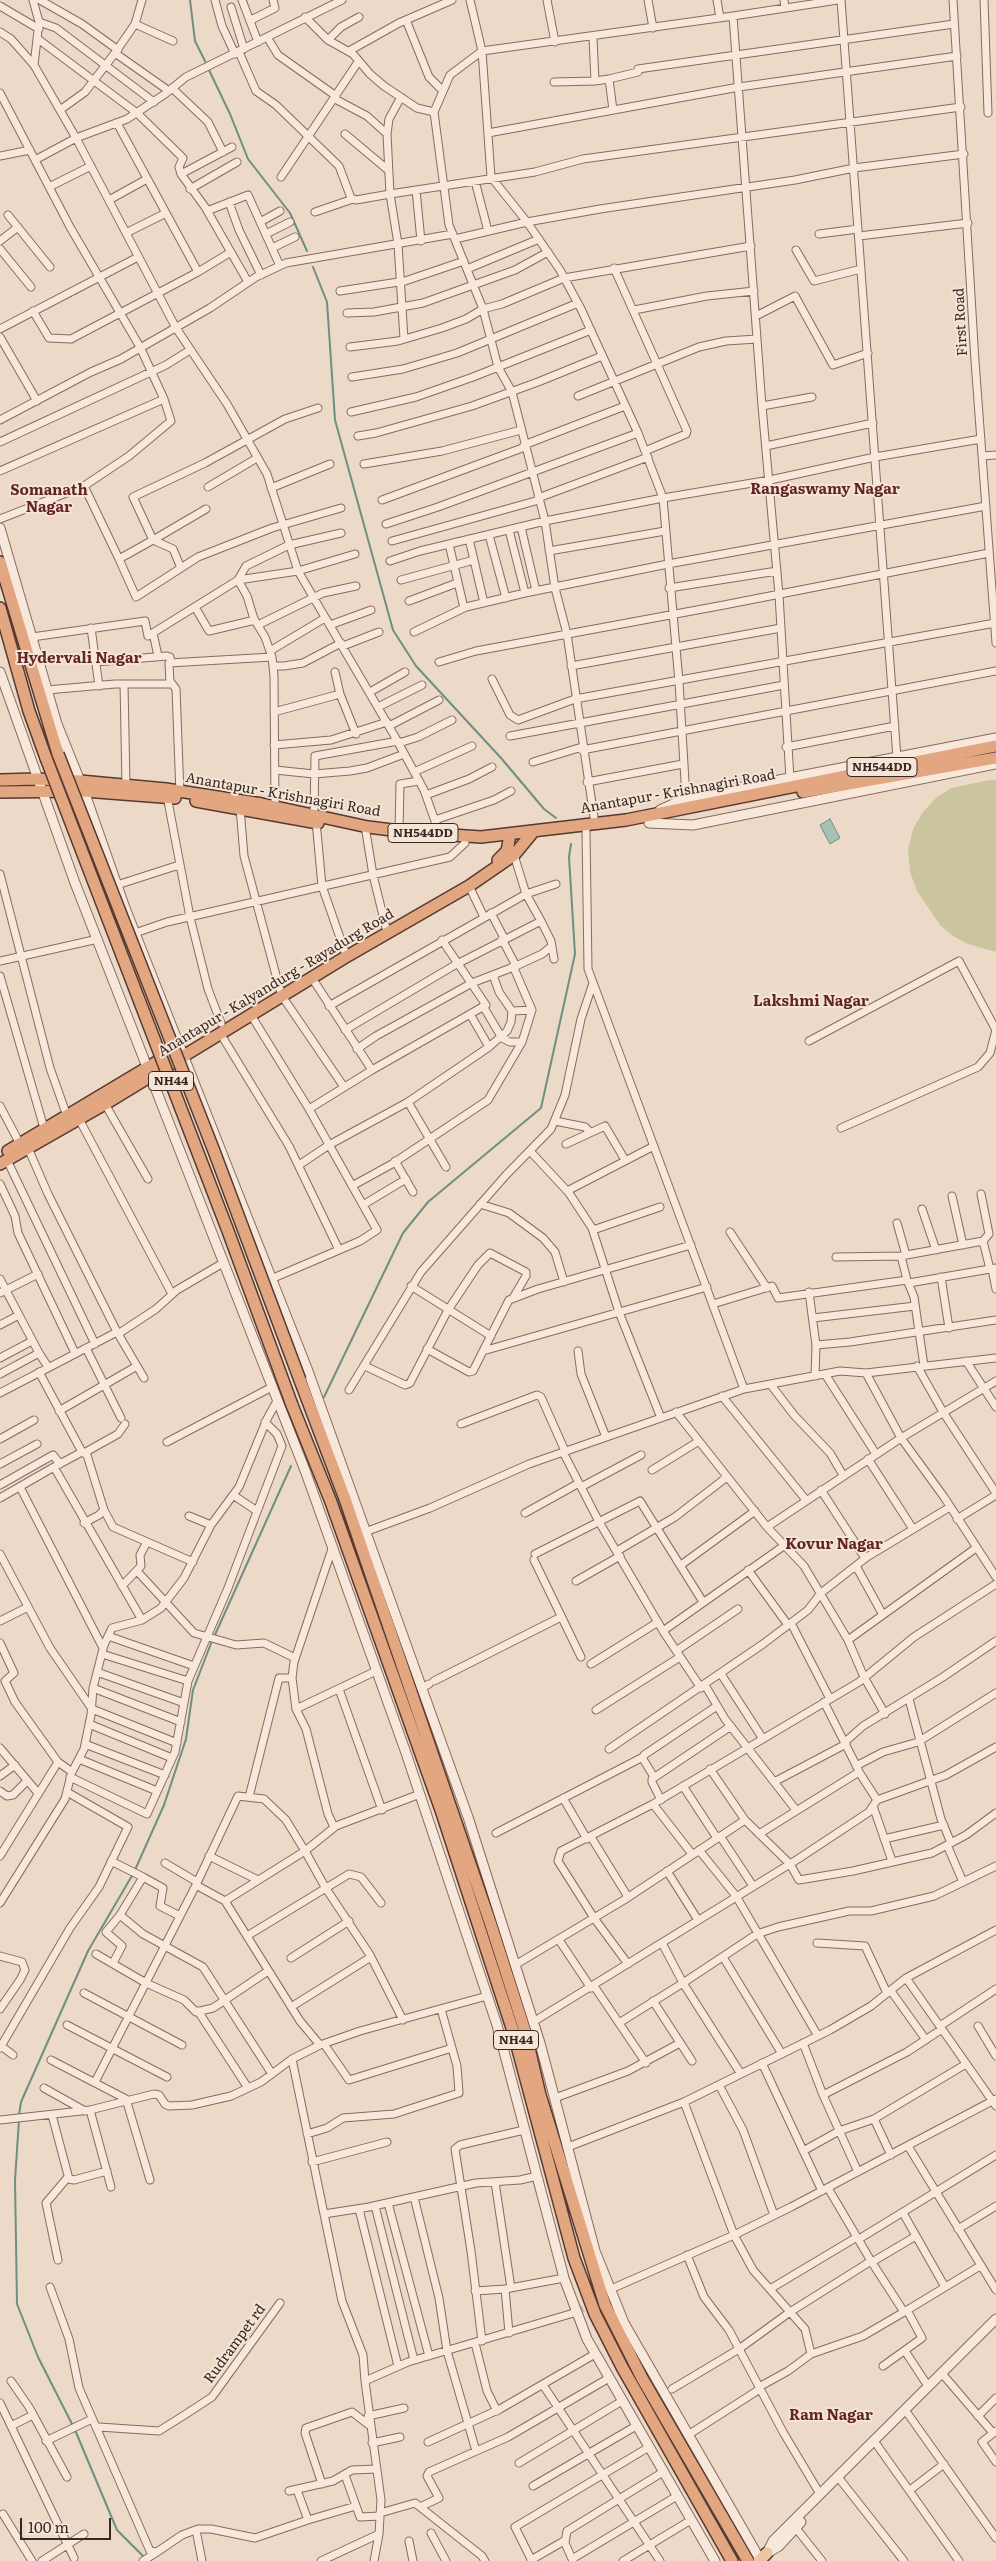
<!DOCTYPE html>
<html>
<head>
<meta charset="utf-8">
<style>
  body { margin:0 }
  #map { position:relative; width:996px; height:2561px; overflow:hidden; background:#ecd9c8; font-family:Literata,serif }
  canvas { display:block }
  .scale { position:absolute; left:20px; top:2518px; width:91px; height:22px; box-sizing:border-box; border:2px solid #392721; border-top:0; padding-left:6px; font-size:15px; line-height:18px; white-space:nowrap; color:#392721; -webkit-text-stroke:4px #f4e5d7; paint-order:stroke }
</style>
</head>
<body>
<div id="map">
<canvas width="996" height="2561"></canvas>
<div class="scale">100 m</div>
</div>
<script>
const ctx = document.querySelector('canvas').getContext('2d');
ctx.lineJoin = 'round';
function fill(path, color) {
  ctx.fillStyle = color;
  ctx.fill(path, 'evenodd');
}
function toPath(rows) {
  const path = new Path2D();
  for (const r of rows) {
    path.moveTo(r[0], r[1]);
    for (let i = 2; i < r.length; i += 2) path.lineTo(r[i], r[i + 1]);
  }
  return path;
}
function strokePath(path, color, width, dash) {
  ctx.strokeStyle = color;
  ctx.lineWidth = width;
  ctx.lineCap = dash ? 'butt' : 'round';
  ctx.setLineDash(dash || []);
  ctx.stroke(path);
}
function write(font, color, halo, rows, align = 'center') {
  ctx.font = font + ' Literata,serif';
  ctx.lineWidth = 4;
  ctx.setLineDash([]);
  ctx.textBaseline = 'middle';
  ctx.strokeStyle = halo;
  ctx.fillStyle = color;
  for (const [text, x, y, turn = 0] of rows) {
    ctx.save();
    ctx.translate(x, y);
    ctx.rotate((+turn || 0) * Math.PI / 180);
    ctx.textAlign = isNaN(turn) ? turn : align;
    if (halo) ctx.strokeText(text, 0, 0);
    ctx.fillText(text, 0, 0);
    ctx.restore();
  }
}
fill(toPath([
  [990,780,996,780,996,952,968,944,953,936,940,925,917,891,910,872,908,850,913,829,923,812,936,798,951,788]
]), '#cac59c');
const water = toPath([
  [830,819,840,838,830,844,820,825,830,819]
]);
fill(water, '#a9c1b4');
strokePath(water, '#6f8f80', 1);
strokePath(toPath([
  [190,0,195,41,206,63],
  [209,70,230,114,248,159,290,213,307,251],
  [313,267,327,302,335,420,393,630,416,666,501,758,544,809,556,818],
  [324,1397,403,1233,428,1202,541,1108,575,954,569,857,571,844],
  [214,1637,291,1466],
  [135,1870,164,1805,186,1739,193,1690,212,1641],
  [19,2115,21,2102,88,1951,133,1874],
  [19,2120,15,2180,17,2304,38,2357,73,2426],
  [75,2430,117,2530,145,2558]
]), '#6f8f80', 2);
strokePath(toPath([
  [577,2312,604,2294]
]), '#c8b5a7', 7, [7, 3.5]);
const minor = toPath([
  [33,0,39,22,34,65],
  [40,0,82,24,118,50],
  [215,0,222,26,235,54],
  [242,0,258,42],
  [470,0,482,51,491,177,527,222,560,270,581,309,638,433,663,498,679,682,686,798],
  [547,0,555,42],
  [648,0,653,28],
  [717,0,720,18],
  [784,0,785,8],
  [841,0,897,758],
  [953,0,975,361,996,643],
  [984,0,988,113],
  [0,6,39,29],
  [231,7,244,49],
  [305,17,328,40,353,54,370,74,384,86,417,108,434,112],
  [251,20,275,8,273,0],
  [406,20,429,77,443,91],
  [39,22,56,28,154,102],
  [135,24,173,41],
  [0,32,11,39,34,65,76,138,176,328,227,404,267,474,298,571,394,735,424,790,440,835],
  [267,37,278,55,336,96],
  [593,38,595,81,609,79,613,110],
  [38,39,137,113,183,158,179,167,181,174,205,207,248,282],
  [328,40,341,27,359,17],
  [349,51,399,23,452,0],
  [239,52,256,91,276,105,339,166,351,198,356,200,390,194,398,244,404,339],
  [115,53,169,91],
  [638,69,954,24],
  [609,79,638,72],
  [554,82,595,81],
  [172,88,208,122,223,152],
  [0,93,70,227,140,347,164,399],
  [335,99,367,116,387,134,389,119,401,97],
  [60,110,85,92,115,53,135,24,142,0],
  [488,133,739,87,957,56],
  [345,134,388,170],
  [387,134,390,194,535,172,583,159,961,107],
  [0,156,30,150],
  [35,160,76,138,127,119,165,94,186,77,342,0],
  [181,174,232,147],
  [281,177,358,62],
  [475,181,488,231],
  [49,187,91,166],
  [190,189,237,162],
  [416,190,421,241],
  [109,200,147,179],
  [229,202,239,230,261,275],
  [207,211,248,195,280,266],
  [315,212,353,199],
  [8,215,50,267],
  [260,222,280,211],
  [126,233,166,213],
  [266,234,290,222],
  [819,234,858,229],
  [859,236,968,223],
  [455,239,527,222,600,209,795,180,854,168,964,154],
  [0,241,18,227],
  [272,248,295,237],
  [0,249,31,287],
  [796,250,814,281,861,269],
  [614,268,687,431,686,434,645,451],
  [467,269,539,239],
  [198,272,231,252],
  [340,291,405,281,464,261],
  [634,310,707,296,754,291],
  [33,311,49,338,71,339,198,272,117,123],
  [347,313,374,312,423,303,515,270,548,252],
  [756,316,795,296,833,365,868,353],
  [0,329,138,257],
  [0,337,37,401],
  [350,347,398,341,442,328,466,319,483,309,502,304,564,278,751,246],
  [352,377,403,369,457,353,578,303],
  [578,396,699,347,726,341,757,339],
  [762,406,812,397],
  [351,412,416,397,473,377,591,330],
  [0,420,91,372,121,359,210,308,256,277,286,263,453,234],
  [358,436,376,433,472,406,538,382,602,356],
  [0,442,166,365,190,350],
  [524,445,625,406],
  [766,446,873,423],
  [982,456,996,455],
  [364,464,442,451,521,430],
  [0,471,164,399,171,421,129,456,84,486],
  [208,487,257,458],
  [271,488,330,464],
  [538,498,648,457],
  [382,500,525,447],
  [0,519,84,486,119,559,153,540,133,497,205,463,285,419,318,408],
  [386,524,438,507,638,433],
  [521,527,536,591],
  [509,530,525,593],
  [341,533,289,545,246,566,238,580,298,571,355,554],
  [489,535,506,598],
  [469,539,484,603],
  [153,540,206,509],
  [153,540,173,549,181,568],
  [392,541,539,500],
  [449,544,464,608],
  [549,551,665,531],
  [119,559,136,597,198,557,272,528,341,508],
  [390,561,420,551,545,521,663,498,770,480,875,457,981,439],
  [401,580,474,560],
  [669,588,777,571],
  [409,601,457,583],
  [195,607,209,631,255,620],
  [258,625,323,593,356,586],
  [330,625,371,610],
  [91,628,99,686],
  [414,632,466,607,525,593,668,564,986,506],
  [153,633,158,656],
  [32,637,145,621,148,636,238,580,247,596,254,619,265,637,272,657,169,663,170,684,115,684,47,690],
  [343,646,379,632],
  [270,651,325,618],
  [272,657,274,676,275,807],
  [95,662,167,656,170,657,171,663],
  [439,662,476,651,724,605,989,553],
  [273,666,284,666,303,663,341,643],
  [571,666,781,628],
  [335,672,340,694,356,734],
  [492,679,510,715,518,720,575,699,995,623],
  [170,681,176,689,180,794],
  [124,684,126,785],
  [370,692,405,672],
  [378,707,422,685],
  [274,712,340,694],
  [389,726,439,700],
  [510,736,784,685],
  [399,743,418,737,452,720],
  [274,745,331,740,387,722],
  [786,747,895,726],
  [582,750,996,671],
  [533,762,582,747],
  [275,770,314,774,350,771,367,768,404,754],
  [414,772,472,746],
  [790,779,779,595,762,406,733,16,838,0],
  [587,782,683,764],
  [426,795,469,779,492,767],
  [167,796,190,917,208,989,221,1023],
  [240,808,244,856,280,990],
  [314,814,315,756,398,741],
  [435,820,494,800,511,791],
  [316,821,322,886,345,952],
  [595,824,567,634,555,588,545,521,512,392,498,367,483,309,449,225,434,112,450,75,482,51,733,16],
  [399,831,400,784,419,781],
  [586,831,588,969,744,1389],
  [366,832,373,875,386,928],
  [0,874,50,1068,67,1116],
  [117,885,179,865],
  [469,886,484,917],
  [491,913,504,938],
  [541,921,551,941,554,959],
  [135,933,167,922,450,857,465,843],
  [0,961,98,939],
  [513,966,532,1010],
  [516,966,542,954,552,946],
  [0,976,44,1128],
  [312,978,372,1070,486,1005,442,940],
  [282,996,344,1087],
  [329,1006,526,894,514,855],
  [483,1006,502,1038,510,1042,522,1042],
  [251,1015,309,1109,377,1230,360,1241,271,1279],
  [345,1030,455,965,541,921,526,894,556,884],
  [220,1033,289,1146,339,1250],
  [809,1041,959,961,996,1030,990,1053,978,1067,841,1128],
  [489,1047,507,1031,511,1022,512,1011],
  [357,1049,376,1036,472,983,516,966,502,939],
  [408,1102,489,1047,470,1014],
  [105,1104,148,1179],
  [0,1106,20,1144],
  [309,1109,372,1070],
  [79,1119,172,1294],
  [555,1121,585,1127,590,1132],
  [566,1144,605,1126,625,1160],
  [28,1148,48,1194,117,1332,144,1378],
  [530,1151,569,1193,592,1228,619,1312,661,1418],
  [7,1160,95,1344],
  [395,1161,413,1192],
  [299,1165,329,1145,408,1102,446,1167],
  [0,1184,15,1216,18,1233,75,1353],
  [352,1186,392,1164,488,1100,522,1042,532,1010,512,1011,499,992,493,975],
  [567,1191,654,1146],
  [981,1194,989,1234,983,1241],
  [952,1196,963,1245],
  [480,1204,509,1213,543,1238,555,1252,564,1282],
  [363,1205,406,1179],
  [922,1209,936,1250],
  [897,1223,906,1255],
  [593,1230,660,1207],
  [730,1232,767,1288],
  [691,1245,538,1289,509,1300,483,1351,707,1287],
  [836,1257,901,1256],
  [992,1269,996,1289],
  [941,1277,949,1328],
  [0,1279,39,1353,0,1374],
  [907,1280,914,1297,924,1366],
  [909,1283,990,1269],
  [411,1286,491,1336],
  [809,1292,816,1345],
  [0,1293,38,1274],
  [713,1304,772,1286,778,1298,907,1280,901,1256,983,1241,990,1269,996,1268],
  [813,1318,915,1306],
  [0,1325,19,1315],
  [118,1334,156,1309,177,1290,223,1263],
  [86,1348,121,1418],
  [427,1349,469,1372,473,1371,483,1351],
  [578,1351,581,1374,606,1437],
  [39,1353,48,1367],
  [0,1358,32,1341],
  [966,1361,996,1407],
  [365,1366,405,1385,410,1383,448,1310,478,1265,490,1253,526,1272,526,1276,513,1298],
  [917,1366,943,1412,996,1493],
  [39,1372,82,1452,54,1467,142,1620],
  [866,1373,901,1438,944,1497,996,1577],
  [825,1374,876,1454],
  [815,1376,816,1345,850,1342,996,1320],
  [771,1385,794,1415,830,1453,843,1475],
  [349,1390,421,1272,506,1175,551,1129,565,1095,581,1019,593,983],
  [0,1393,117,1332],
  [722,1396,806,1500],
  [59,1411,137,1366],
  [676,1412,767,1527,804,1566,848,1640,976,1548],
  [461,1424,537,1395,541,1397,565,1451],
  [0,1439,34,1420],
  [167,1442,272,1387],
  [82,1452,87,1455,104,1510,99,1515,84,1523],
  [563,1452,598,1520,663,1631,785,1545],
  [84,1453,118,1434,125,1424],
  [868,1459,913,1529],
  [0,1464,37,1444],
  [652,1470,699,1441],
  [0,1485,53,1455,60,1464],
  [20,1487,103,1648],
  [581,1487,641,1455],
  [821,1490,865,1558],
  [233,1495,257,1511],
  [0,1498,54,1467],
  [104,1510,113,1527,193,1562],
  [525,1513,579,1483],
  [189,1516,211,1525],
  [957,1519,996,1495],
  [767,1527,901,1438,996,1381],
  [365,1532,430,1508,529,1464,744,1389,840,1371,866,1373,996,1358],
  [332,1549,294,1662,292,1678,296,1709,306,1729,328,1814,334,1827],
  [617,1551,675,1517,727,1477],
  [0,1554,50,1648,92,1709,177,1743],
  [535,1554,640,1501,703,1602],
  [534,1560,581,1657],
  [681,1565,755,1511],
  [856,1566,883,1615],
  [748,1570,788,1625],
  [137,1571,194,1633,236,1645,264,1643,295,1658],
  [576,1581,620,1556],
  [122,1586,141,1566,140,1555,147,1542],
  [0,1621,28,1607],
  [791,1623,830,1699],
  [663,1631,701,1688],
  [108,1636,194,1666],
  [848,1640,864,1677,885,1714],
  [0,1643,14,1673,5,1681,15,1702,58,1762,72,1772,84,1749,91,1715,93,1688,104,1645,112,1628,142,1620,161,1608,184,1578,211,1525,239,1487,267,1419,277,1401],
  [676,1651,738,1609],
  [102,1654,188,1681],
  [591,1664,658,1622],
  [97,1672,184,1703],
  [721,1674,763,1739],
  [434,1681,561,1617],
  [705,1685,725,1719,796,1810],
  [93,1688,181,1722],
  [421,1688,429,1684],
  [339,1689,382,1810],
  [909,1699,941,1819,951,1843],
  [824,1702,858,1769],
  [296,1709,376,1671],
  [596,1710,680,1657],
  [89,1724,172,1758],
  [845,1742,863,1726,943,1677,996,1641],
  [85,1744,165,1775],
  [0,1748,38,1793],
  [609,1749,763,1644,808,1610,821,1593,867,1557,950,1507],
  [79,1759,157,1791],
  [856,1766,883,1752,918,1742,996,1693],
  [710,1769,745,1820],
  [0,1776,15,1765],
  [70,1777,147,1814,175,1752,188,1681,228,1588,282,1446,277,1434,265,1422],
  [654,1777,643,1759,644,1755,717,1706],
  [774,1782,846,1744],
  [683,1786,717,1838],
  [0,1791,7,1796,13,1795,27,1781],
  [249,1797,279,1678,292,1678],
  [563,1798,587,1839],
  [661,1800,652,1782,652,1779,731,1726],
  [653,1804,692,1854],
  [873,1806,892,1861],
  [496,1833,643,1757],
  [759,1834,859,1772,877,1800],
  [720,1836,753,1886],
  [591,1837,628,1897],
  [884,1839,944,1825],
  [947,1845,963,1882],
  [699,1850,736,1896,818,2036],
  [0,1856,58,1762],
  [209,1856,258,1880],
  [111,1861,143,1877],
  [165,1863,197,1882],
  [667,1871,698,1920],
  [196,1885,225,1901],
  [0,1903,65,1799,71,1775],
  [120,1915,143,1877,163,1888,160,1906,180,1916],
  [247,1936,349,1874,361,1877,381,1903],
  [559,1940,591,1988],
  [662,1943,683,1983,757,1934,778,1927,849,1911,871,1911,934,1896,996,1866],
  [817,1943,865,1946,887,1993],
  [96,1954,146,1983,184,2000,196,2012,213,2008,268,1971],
  [0,1956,22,1962,25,1970,20,1980,0,2009],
  [723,1957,782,2054],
  [291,1958,349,1921],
  [113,1963,122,1946,106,1932,120,1915,143,1934,203,1967,272,2074],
  [628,1964,594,1918,558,1861,561,1851,653,1804,859,1682,914,1637,996,1584],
  [515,1965,624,1900,745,1820,790,1864,799,1880,853,1871,932,1853,966,1835,996,1813],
  [906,1978,996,2106],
  [594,1986,646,2063],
  [891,1991,926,2040],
  [84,1993,182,2045],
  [653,2001,692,2061],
  [291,2007,371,1957],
  [198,2011,248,2088],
  [533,2022,798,1859,869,1812,877,1800,946,1775,996,1747],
  [619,2023,683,1983,741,2074],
  [67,2025,167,2077],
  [940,2026,996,1989],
  [978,2026,996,2056],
  [803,2043,823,2095,858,2172],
  [324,2044,349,2080,452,2048],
  [0,2045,13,2055],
  [320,2045,300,2021,225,1901,305,1851,325,1887,370,1955,403,2020],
  [0,2048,70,1928,99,1887,128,1827,67,1792],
  [292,2059,324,2214],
  [51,2060,126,2099,150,2180],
  [762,2063,822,2191],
  [95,2082,196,1885,238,1796,264,1799,286,1820,305,1851,336,1826,420,1794],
  [719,2085,743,2130,774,2215],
  [44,2088,85,2111],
  [823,2095,907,2052,942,2029],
  [555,2098,628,2071,680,2043],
  [684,2102,734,2235,753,2270,790,2312,871,2261,828,2188],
  [90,2110,111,2187],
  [52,2115,69,2179,74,2180,107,2171],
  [874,2119,891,2155],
  [0,2120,90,2110,154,2094,159,2095,165,2104,169,2106,192,2105,231,2096,261,2082,292,2059,320,2045,360,2031,487,1996],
  [307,2134,327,2128,343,2118,394,2114,459,2093,457,2066,441,2009],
  [908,2146,996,2290],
  [568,2147,684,2102,830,2030,871,2006,906,1978,996,1930],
  [803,2151,839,2131,874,2119,966,2064],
  [312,2162,387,2142],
  [495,2182,511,2288],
  [414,2197,439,2298,447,2351,476,2451],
  [388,2203,429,2356],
  [375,2206,414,2360],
  [359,2209,398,2366],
  [903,2213,945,2287],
  [958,2229,996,2206],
  [859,2239,996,2155],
  [687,2255,704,2297,729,2330,783,2432,820,2494],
  [58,2260,46,2203,68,2177],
  [871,2261,904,2312,980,2266],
  [872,2262,916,2236],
  [50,2287,69,2339,79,2388,150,2551,157,2552,182,2535,198,2529,211,2529,255,2538,308,2520],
  [611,2289,734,2235,791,2207,996,2099],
  [770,2289,857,2237],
  [475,2291,505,2289],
  [509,2333,505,2289,564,2278],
  [482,2341,471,2251,455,2149,460,2145,524,2130],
  [475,2343,487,2391,497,2411],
  [905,2351,928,2386],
  [811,2354,863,2336,904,2312],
  [883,2366,922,2338,907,2310],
  [945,2377,993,2433],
  [11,2381,29,2407,67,2477],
  [365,2381,363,2355,342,2301,324,2214,369,2207,476,2183,520,2180,537,2176],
  [543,2385,660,2561],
  [672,2389,739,2349,790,2312,805,2329,811,2354,788,2371,759,2387],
  [0,2403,74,2558],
  [908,2414,996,2538],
  [368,2416,404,2408],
  [978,2416,996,2398],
  [11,2426,33,2415],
  [99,2427,159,2431,186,2414,212,2397,280,2303],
  [996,2431,982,2442,996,2462],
  [688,2435,760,2389],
  [46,2441,92,2419],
  [428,2442,500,2409,595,2354],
  [372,2443,400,2437],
  [877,2445,959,2561],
  [519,2463,622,2401],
  [345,2475,360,2517,380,2516],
  [838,2477,904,2561],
  [322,2484,305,2433,306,2428,352,2412,369,2425],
  [533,2486,636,2426],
  [297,2490,308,2520,356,2506],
  [910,2490,944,2464],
  [289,2491,333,2481,352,2470,377,2469],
  [420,2507,439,2498,427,2476,429,2472,508,2437,609,2378],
  [380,2513,415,2503,482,2556,485,2561],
  [3,2514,32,2561],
  [795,2527,822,2561],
  [196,2530,202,2561],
  [431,2533,446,2561],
  [409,2541,413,2561],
  [565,2543,567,2531,663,2472],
  [572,2559,677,2496],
  [531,2560,564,2541,573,2561],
  [42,2561,84,2534],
  [143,2561,157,2552],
  [321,2561,379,2534],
  [374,2561,379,2534,381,2500,365,2381,408,2362,577,2312],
  [532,2561,515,2527,649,2447],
  [623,2561,691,2520]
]);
const tertiary = toPath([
  [0,528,57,724,80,781],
  [0,672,75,883,306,1473,406,1753,497,2025,564,2278,587,2339,715,2561],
  [84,791,125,908,308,1371,468,1817,540,2043,595,2251,624,2323,761,2561],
  [660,810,686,798,996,738],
  [649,823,693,825,996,764],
  [767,2553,773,2541,996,2319],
  [767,2553,779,2546,801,2522]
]);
const primary = toPath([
  [759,2561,767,2553]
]);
const trunk = toPath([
  [0,562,58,754],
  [0,608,29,711,46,758],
  [0,780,37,779,80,781,166,789,262,804,368,827,408,832,481,837,626,820,996,746],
  [0,792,84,791,175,798],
  [803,792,996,758],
  [196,801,318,823],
  [498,860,507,851,510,835],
  [8,1151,170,1054],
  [0,1164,105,1104,344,958,469,886,514,855,533,832],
  [300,1380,345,1499,491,1925,525,2031,540,2095,605,2305,642,2378,748,2561],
  [292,1405,331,1502,442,1813,513,2031,574,2258,595,2314,622,2367,732,2561]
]);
strokePath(minor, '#876b5e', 9);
strokePath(tertiary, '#876b5e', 11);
strokePath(primary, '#563a32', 14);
strokePath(trunk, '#563a32', 14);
strokePath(minor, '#f7e8db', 7);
strokePath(tertiary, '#f7e8db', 9);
strokePath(primary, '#edc5a2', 11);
strokePath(trunk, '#e2a680', 11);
const trunkBridge = toPath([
  [58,754,214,1151,300,1380],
  [46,758,228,1231,292,1405]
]);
strokePath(trunkBridge, '#563a32', 14, []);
strokePath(trunkBridge, '#e2a680', 11);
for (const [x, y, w] of [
  [882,767,70],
  [423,833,70],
  [171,1081,45],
  [516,2040,45]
]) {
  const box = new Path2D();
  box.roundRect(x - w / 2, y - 9.5, w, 19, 4);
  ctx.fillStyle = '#f4e5d7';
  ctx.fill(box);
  strokePath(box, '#392721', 1);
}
write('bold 12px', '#392721', null, [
  ["NH544DD",882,767],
  ["NH544DD",423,833],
  ["NH44",171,1081],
  ["NH44",516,2040]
]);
write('14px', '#392721', '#f4e5d7', [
  ["First Road",961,322,-93],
  ["Anantapur - Krishnagiri Road",678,792,-10],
  ["Anantapur - Krishnagiri Road",283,795,10],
  ["Anantapur - Kalyandurg - Rayadurg Road",276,983,-31],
  ["Rudrampet rd",235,2344,-54]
]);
write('bold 15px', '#632223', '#f4e5d7', [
  ["Rangaswamy Nagar",825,490],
  ["Somanath",49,491],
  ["Nagar",49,508],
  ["Hydervali Nagar",79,659],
  ["Lakshmi Nagar",811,1002],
  ["Kovur Nagar",834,1545],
  ["Ram Nagar",831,2416]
]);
</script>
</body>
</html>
